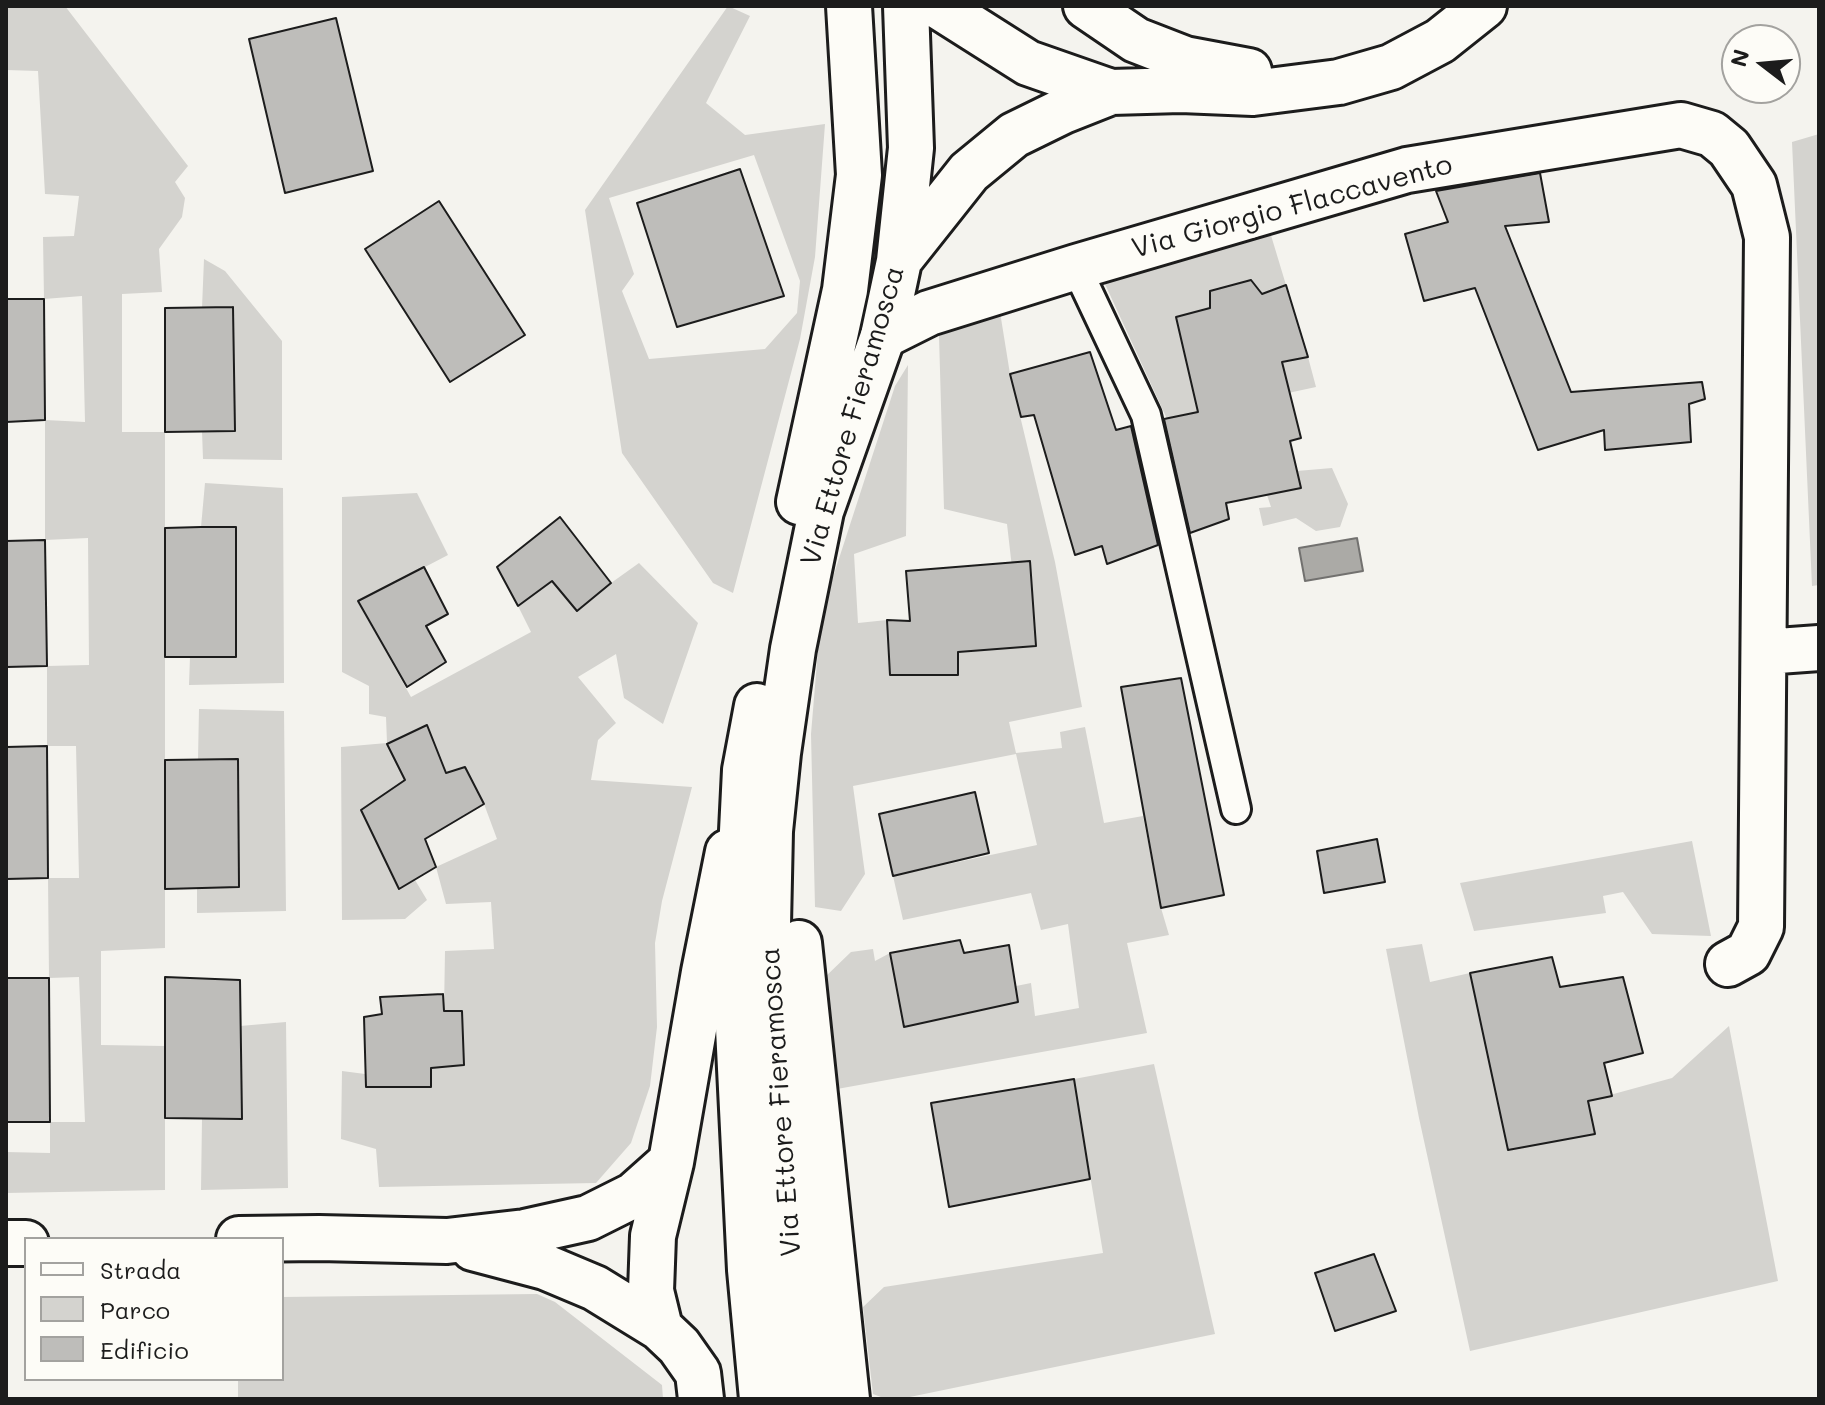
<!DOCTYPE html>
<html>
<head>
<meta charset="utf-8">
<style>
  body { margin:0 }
  #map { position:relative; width:1825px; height:1405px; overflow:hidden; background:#f4f3ee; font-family:Mali,sans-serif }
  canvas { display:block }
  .frame { position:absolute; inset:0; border:8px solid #1c1c1c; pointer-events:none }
  .legend { position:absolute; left:24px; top:1237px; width:260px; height:144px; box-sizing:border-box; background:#fdfcf7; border:2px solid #a3a29f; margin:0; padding:10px 14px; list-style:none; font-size:24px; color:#1c1c1c }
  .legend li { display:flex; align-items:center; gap:16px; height:40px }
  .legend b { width:40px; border:2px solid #a3a29f }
  .north { position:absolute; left:1721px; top:24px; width:80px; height:80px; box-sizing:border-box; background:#fdfcf7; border:2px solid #a3a29f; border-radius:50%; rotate:286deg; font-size:22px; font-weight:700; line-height:32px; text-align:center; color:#1c1c1c }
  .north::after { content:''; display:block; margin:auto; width:28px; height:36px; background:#1c1c1c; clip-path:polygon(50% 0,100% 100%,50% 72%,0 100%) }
</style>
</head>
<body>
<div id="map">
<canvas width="1825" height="1405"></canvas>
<div class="frame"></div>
<ul class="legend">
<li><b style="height:10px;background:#fdfcf7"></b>Strada</li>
<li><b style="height:22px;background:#d4d3cf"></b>Parco</li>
<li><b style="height:22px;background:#bebdba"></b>Edificio</li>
</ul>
<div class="north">N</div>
</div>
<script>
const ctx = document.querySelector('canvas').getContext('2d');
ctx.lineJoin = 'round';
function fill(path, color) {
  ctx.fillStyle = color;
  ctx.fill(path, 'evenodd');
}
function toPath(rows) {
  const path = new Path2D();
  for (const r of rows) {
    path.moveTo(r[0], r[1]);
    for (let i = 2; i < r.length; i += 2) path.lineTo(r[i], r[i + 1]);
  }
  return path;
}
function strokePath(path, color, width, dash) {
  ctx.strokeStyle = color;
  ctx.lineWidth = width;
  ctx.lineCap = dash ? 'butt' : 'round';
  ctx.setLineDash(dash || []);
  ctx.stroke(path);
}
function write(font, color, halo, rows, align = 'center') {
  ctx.font = font + ' Mali,sans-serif';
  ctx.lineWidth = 8;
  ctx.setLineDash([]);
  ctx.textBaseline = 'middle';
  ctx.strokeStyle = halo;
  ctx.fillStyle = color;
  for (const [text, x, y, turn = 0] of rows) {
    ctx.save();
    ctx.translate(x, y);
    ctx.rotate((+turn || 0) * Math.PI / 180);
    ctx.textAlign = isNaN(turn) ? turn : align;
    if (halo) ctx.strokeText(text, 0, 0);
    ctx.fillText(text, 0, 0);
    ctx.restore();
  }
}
fill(toPath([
  [6,6,65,6,188,166,175,182,185,198,182,217,159,249,162,292,122,294,122,432,165,432,165,948,101,951,101,1045,165,1046,165,1190,6,1193,6,1152,50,1153,50,1122,85,1122,79,977,49,978,48,878,79,878,76,746,47,746,47,666,89,665,88,538,45,540,45,420,85,422,82,296,44,299,43,237,74,236,79,196,45,194,38,71,6,70],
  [728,6,750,16,706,103,745,135,825,124,815,257,800,339,733,593,713,583,622,453,585,210],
  [754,155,800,281,797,313,765,349,649,359,622,291,634,274,609,198],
  [1819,134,1819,585,1812,586,1792,142],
  [1270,232,1286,285,1262,294,1250,280,1210,291,1210,308,1176,317,1191,381,1308,357,1316,387,1167,419,1105,284,1125,273],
  [204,259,225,271,282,341,282,460,203,459,202,431,235,430,233,307,202,308],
  [1000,312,1010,374,1055,562,1082,707,1009,722,1016,753,1062,748,1060,732,1085,727,1104,823,1143,816,1161,908,1169,935,1127,943,1147,1033,837,1089,824,978,851,952,873,949,875,961,890,953,904,1026,1018,1002,1016,986,1031,983,1035,1016,1079,1008,1068,924,1041,930,1031,893,903,920,893,876,1037,845,1016,754,853,786,865,874,841,911,815,907,811,734,821,614,895,386,908,365,906,536,854,554,858,623,887,620,890,675,958,675,958,652,1036,645,1032,585,1014,585,1007,524,944,509,939,336],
  [1332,468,1348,504,1340,527,1316,531,1296,518,1263,526,1259,508,1271,507,1267,495,1297,471],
  [205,483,283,488,284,683,189,685,190,657,236,656,236,527,201,527],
  [417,493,448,555,358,602,411,697,531,632,518,606,552,581,611,583,639,563,698,623,663,724,624,698,616,654,578,677,616,723,598,740,591,780,692,787,662,901,655,943,657,1027,650,1086,631,1143,596,1183,379,1187,376,1149,341,1139,342,1071,365,1074,366,1087,430,1087,431,1068,461,1011,444,1011,445,951,494,949,491,902,446,904,436,867,497,839,484,804,465,768,446,773,426,726,387,744,405,780,361,810,399,888,415,880,427,900,405,919,342,920,341,747,387,743,386,717,369,714,369,686,342,672,342,497],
  [199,709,284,711,286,911,197,913,197,888,239,886,238,759,198,759],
  [1692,841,1711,936,1652,934,1623,892,1603,896,1606,913,1474,931,1460,883],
  [1422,944,1430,982,1470,973,1508,1150,1595,1134,1588,1101,1672,1078,1729,1026,1778,1281,1470,1351,1419,1118,1386,949],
  [286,1022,288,1188,201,1190,202,1119,242,1119,240,1026],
  [1154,1064,1215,1334,900,1399,886,1399,873,1394,863,1307,884,1287,1103,1253,1074,1079],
  [537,1294,555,1302,662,1385,663,1399,238,1399,238,1379,282,1379,282,1297]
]), '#d4d3cf');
const water = toPath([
  [1357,538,1363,571,1305,581,1299,548,1357,538]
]);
fill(water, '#abaaa6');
strokePath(water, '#72716f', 2);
const building = toPath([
  [336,18,373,171,285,193,249,39,336,18],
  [740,169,784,296,677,327,637,203,740,169],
  [1540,173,1549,222,1505,226,1571,392,1702,382,1705,399,1689,404,1691,442,1605,450,1604,430,1538,450,1475,288,1424,301,1405,234,1448,222,1436,191,1540,173],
  [439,201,525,335,450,382,365,249,439,201],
  [1251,280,1262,294,1286,285,1308,357,1282,362,1301,438,1290,441,1301,488,1226,503,1229,519,1190,533,1164,419,1198,412,1176,317,1210,308,1210,291,1251,280],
  [6,299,44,299,45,420,6,422,6,299],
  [233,307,235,431,165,432,165,308,233,307],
  [1090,352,1116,430,1131,426,1158,545,1107,564,1102,546,1075,555,1034,415,1021,417,1010,374,1090,352],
  [560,517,611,583,577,611,552,581,518,606,497,567,560,517],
  [201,527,236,527,236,657,165,657,165,528,201,527],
  [45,540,47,666,6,667,6,541,45,540],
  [1030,561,1036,646,958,652,958,675,890,675,887,620,910,621,906,571,1030,561],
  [424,567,448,614,426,626,446,662,407,687,358,601,424,567],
  [1181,678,1224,895,1161,908,1121,687,1181,678],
  [427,725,446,773,465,767,484,804,425,839,436,867,399,889,361,810,405,780,387,744,427,725],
  [47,746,48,878,6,879,6,747,47,746],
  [238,759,239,887,165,889,165,760,238,759],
  [975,792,989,853,893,876,879,814,975,792],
  [1377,839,1385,882,1324,893,1317,851,1377,839],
  [960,940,964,953,1009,945,1018,1002,904,1027,890,953,960,940],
  [1552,957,1560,987,1623,977,1643,1053,1604,1063,1612,1096,1588,1101,1595,1134,1508,1150,1470,973,1552,957],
  [165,977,240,980,242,1119,165,1118,165,977],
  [6,978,49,978,50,1122,6,1122,6,978],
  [443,994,444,1011,462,1011,464,1065,431,1068,431,1087,366,1087,364,1017,382,1014,380,997,443,994],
  [1074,1079,1090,1179,949,1207,931,1103,1074,1079],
  [1374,1254,1396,1311,1335,1331,1315,1273,1374,1254]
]);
fill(building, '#bebdba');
strokePath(building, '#1c1c1c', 2);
const service = toPath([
  [1076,267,1146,415,1236,809]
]);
const minor = toPath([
  [883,336,929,313,1076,267,1407,170,1681,125,1712,134,1729,148,1754,185,1767,237,1761,927,1748,953,1728,964],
  [1764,652,1819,648],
  [799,943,847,1399],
  [239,1239,319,1238,447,1241,525,1232,588,1218,634,1195,671,1162],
  [6,1243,26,1243],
  [473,1248,545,1267,595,1288,660,1328],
  [701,1399,698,1373,679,1346,660,1328,651,1291,653,1236,671,1162,704,972,728,852]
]);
const secondary = toPath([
  [938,6,1028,63,1111,92],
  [1086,6,1136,40,1185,59,1249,71],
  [900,259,969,172,1014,135,1063,111,1111,92,1181,90,1253,93,1339,82,1391,67,1440,41,1484,6],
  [799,502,845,290,859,175,849,6],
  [757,706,745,770,738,912,738,1028,750,1270,762,1399],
  [805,1399,771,1041,768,925,770,831,778,753,793,649,821,511,883,336,899,261,911,148,906,6]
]);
strokePath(service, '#1c1c1c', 34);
strokePath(minor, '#1c1c1c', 50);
strokePath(secondary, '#1c1c1c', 50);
strokePath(service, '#fdfcf7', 28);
strokePath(minor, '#fdfcf7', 44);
strokePath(secondary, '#fdfcf7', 44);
write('28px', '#1c1c1c', '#fdfcf7', [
  ["Via Giorgio Flaccavento",1292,207,-15],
  ["Via Ettore Fieramosca",853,416,-74],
  ["Via Ettore Fieramosca",781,1102,-94]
]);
</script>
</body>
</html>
